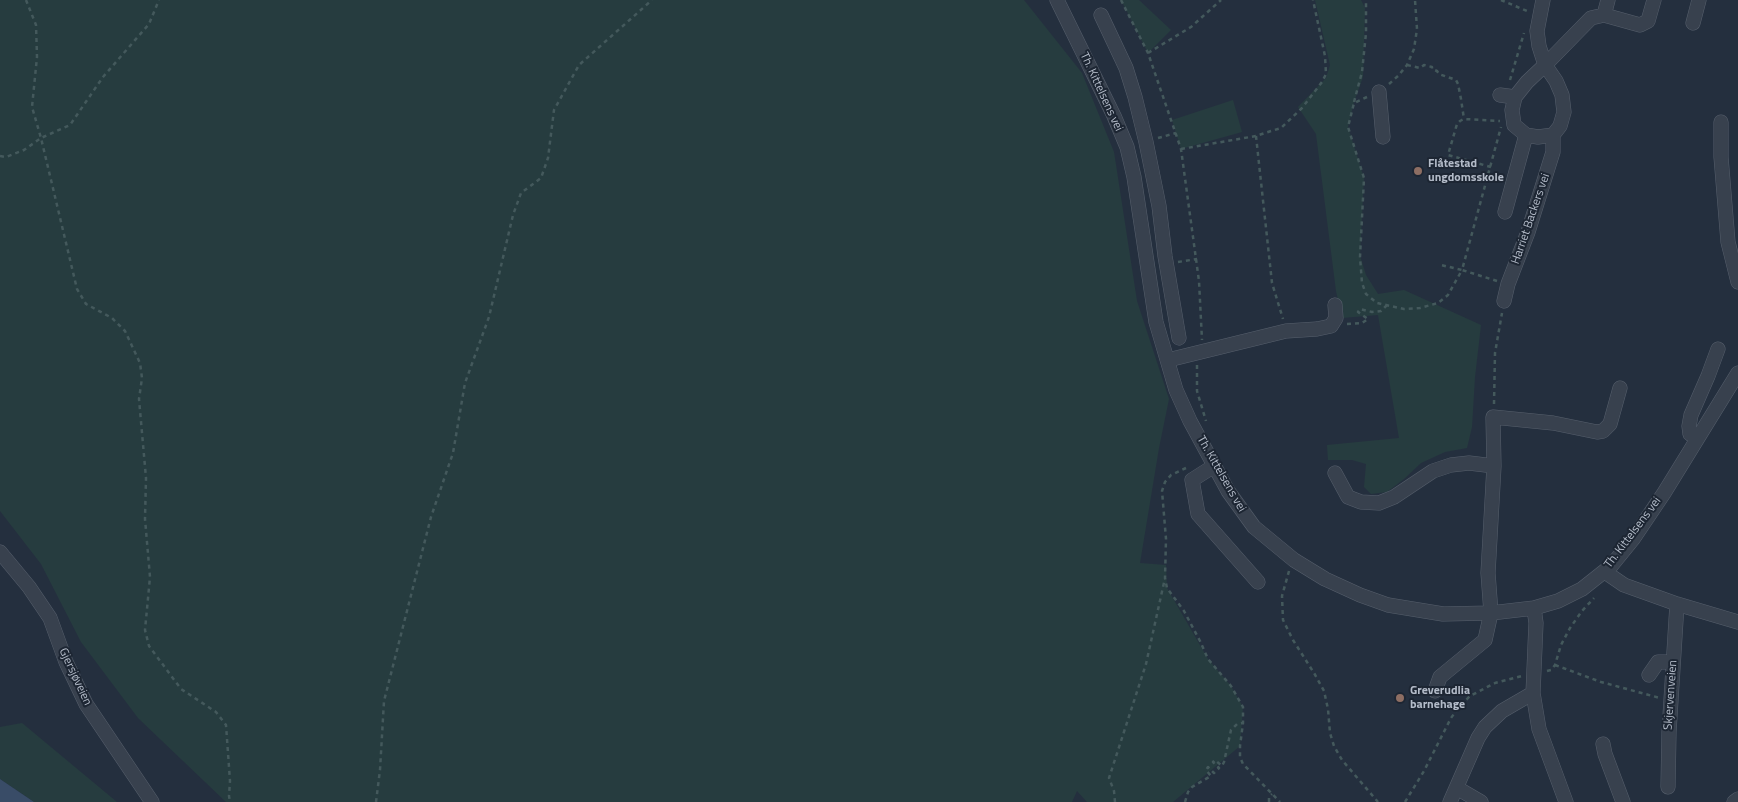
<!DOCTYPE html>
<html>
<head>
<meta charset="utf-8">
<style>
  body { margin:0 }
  canvas { display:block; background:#242f3e }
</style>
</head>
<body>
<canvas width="1738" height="802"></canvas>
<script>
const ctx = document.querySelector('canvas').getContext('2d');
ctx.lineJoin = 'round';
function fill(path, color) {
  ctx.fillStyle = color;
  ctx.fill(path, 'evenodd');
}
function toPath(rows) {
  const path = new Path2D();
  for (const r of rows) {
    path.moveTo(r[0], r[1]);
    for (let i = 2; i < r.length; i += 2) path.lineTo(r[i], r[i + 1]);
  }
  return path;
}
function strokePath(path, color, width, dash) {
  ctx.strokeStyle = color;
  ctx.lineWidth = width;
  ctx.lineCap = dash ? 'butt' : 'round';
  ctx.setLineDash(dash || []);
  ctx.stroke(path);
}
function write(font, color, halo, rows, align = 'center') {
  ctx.font = font + ' "Titillium Web",sans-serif';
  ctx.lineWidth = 4;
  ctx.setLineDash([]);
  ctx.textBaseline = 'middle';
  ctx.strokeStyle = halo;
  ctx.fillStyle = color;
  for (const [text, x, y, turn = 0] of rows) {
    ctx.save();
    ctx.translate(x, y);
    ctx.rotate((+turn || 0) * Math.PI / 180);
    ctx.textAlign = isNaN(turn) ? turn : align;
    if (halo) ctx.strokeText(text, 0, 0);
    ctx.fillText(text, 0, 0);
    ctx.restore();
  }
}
fill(toPath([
  [0,0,1024,0,1082,73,1114,152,1137,301,1169,399,1159,448,1140,563,1166,565,1167,588,1208,659,1231,686,1243,707,1240,746,1173,802,1087,802,1077,791,1072,802,226,802,138,718,81,642,41,564,0,511],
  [1121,0,1139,0,1171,30,1148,53],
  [1315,0,1361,0,1365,8,1363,77,1354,102,1348,127,1364,178,1360,256,1366,275,1378,294,1404,290,1481,325,1475,377,1472,427,1467,448,1445,452,1421,463,1404,479,1387,492,1371,494,1364,487,1366,464,1352,460,1328,460,1327,445,1399,438,1378,315,1342,318,1336,291,1316,134,1298,107,1326,78,1330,65],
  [1233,100,1242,132,1181,149,1172,120],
  [22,723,117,802,34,802,0,779,0,727]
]), '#263c3f');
fill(toPath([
  [0,779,34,802,0,802]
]), '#394c67');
const minor = toPath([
  [1057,0,1114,116,1127,147,1134,177,1156,322,1176,390,1190,421,1228,491,1254,527,1294,560,1325,579,1360,595,1388,605,1443,614,1491,613,1534,608,1558,601,1582,589,1611,566,1633,539,1664,493,1738,373],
  [1543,0,1537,31,1539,46,1545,65,1556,81,1562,95,1564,112,1560,126,1553,135,1538,137,1526,135,1514,125,1512,110,1515,97,1527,82,1545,65,1591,18,1604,15,1640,25,1648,21,1654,0],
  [1101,15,1126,68,1135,97,1146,142,1159,206,1165,256,1179,338],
  [1604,15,1608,0],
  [1693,23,1699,0],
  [1379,92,1383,137],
  [1500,95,1515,97],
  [1721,122,1721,157,1728,242,1738,282],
  [1505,212,1526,135],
  [1504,301,1508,284,1528,232,1553,152,1553,135],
  [1168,360,1286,331,1317,329,1331,326,1336,318,1335,305],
  [1697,438,1690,434,1689,426,1691,415,1708,376,1718,349],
  [1214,466,1192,480,1198,514,1258,582],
  [1335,473,1348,497,1361,502,1379,503,1394,497,1433,471,1451,465,1469,463,1494,466],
  [0,552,29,587,50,618,66,662,86,704,152,802],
  [1605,572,1624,585,1677,604,1738,622],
  [1534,608,1536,623,1533,693,1539,729,1566,802],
  [1649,675,1658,662,1673,662],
  [1435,691,1440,677,1485,640,1491,613,1488,573,1494,466,1493,417,1553,423,1597,432,1603,431,1610,424,1620,388],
  [1603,744,1605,754,1623,802],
  [1668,787,1669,732,1677,604],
  [1457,788,1481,802],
  [1450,802,1478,738,1485,727,1502,711,1533,693],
  [1734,802,1738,799]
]);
strokePath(minor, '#565f6c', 15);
strokePath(toPath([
  [26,0,36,25,37,57,32,107,41,138,77,289,86,304,112,318,125,331,140,363,142,378,139,399,146,478,145,519,150,577,145,630,149,646,181,689,216,712,226,725,230,781,229,796,230,802],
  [1121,0,1148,53,1181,149,1199,281,1202,340],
  [1501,0,1527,11],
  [1148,53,1191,27,1221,0],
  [1407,65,1420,68,1424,65,1432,67,1432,69,1437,71,1439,74,1456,80,1458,84,1461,99,1464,119],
  [1510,80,1524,33],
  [1389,84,1398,76,1407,65,1414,49,1417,29,1415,0],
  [1367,97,1354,103,1348,127,1364,178,1360,257,1362,283,1366,294,1377,303,1404,309,1420,308,1438,303,1448,295,1462,270,1441,265],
  [1354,102,1362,72,1366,33,1366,0],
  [1256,136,1272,283,1283,319],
  [1158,138,1176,133],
  [1181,149,1256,136,1271,131,1281,128,1302,108,1322,82,1326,74,1325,56,1313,0],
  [0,156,6,157,24,150,41,138,70,125,103,77,149,24,159,0],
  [1491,167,1448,155,1457,124,1460,121,1464,119,1500,121],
  [1178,262,1197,259],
  [1497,281,1462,270,1501,127],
  [1347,324,1362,323,1368,319,1358,312,1360,309,1372,312,1381,311,1387,305],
  [1197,365,1197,391,1206,421],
  [1494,404,1495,353,1502,313],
  [1186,468,1171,475,1165,482,1162,491,1166,539,1165,578,1167,588,1184,611,1200,641,1208,659,1231,686,1243,707,1243,723,1240,746,1240,757,1243,764,1280,802],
  [1289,571,1282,596,1283,620,1293,640,1314,673,1324,691,1328,709,1330,733,1334,746,1342,760,1378,802],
  [1555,665,1601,682,1660,698],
  [1547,671,1551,670,1555,665,1561,645,1570,628,1582,611,1594,598],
  [376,802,380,770,384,701,431,517,453,453,465,383,489,317,513,215,521,193,541,178,548,158,554,110,579,65,652,0],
  [1115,802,1114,791,1109,778,1146,664,1165,578],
  [1185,802,1188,792,1192,787,1211,776,1206,770,1208,767,1214,773,1219,768,1213,762,1215,760,1222,766,1224,762,1231,730,1237,724,1243,723],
  [1269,802,1269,797,1272,794],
  [1405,802,1424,771,1451,718,1459,707,1470,696,1495,683,1522,676]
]), '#44595c', 2.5, [4, 4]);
strokePath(minor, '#38414e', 14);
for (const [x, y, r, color] of [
  [1418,171,5,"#8d6e63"],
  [1400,698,5,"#8d6e63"]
]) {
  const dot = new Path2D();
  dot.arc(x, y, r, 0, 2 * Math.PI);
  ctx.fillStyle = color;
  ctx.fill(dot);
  strokePath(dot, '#1d2633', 2);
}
write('12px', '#b4bcc9', '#1d2633', [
  ["Th. Kittelsens vei",1101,92,65],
  ["Harriet Backers vei",1531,219,-71],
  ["Th. Kittelsens vei",1221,474,60],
  ["Th. Kittelsens vei",1633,533,-53],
  ["Gjersjøveien",75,677,65],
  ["Skjervenveien",1671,695,-86]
]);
write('bold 12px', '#b4bcc9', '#1d2633', [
  ["Flåtestad",1428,164],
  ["ungdomsskole",1428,178],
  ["Greverudlia",1410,691],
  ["barnehage",1410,705]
], 'left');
</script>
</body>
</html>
